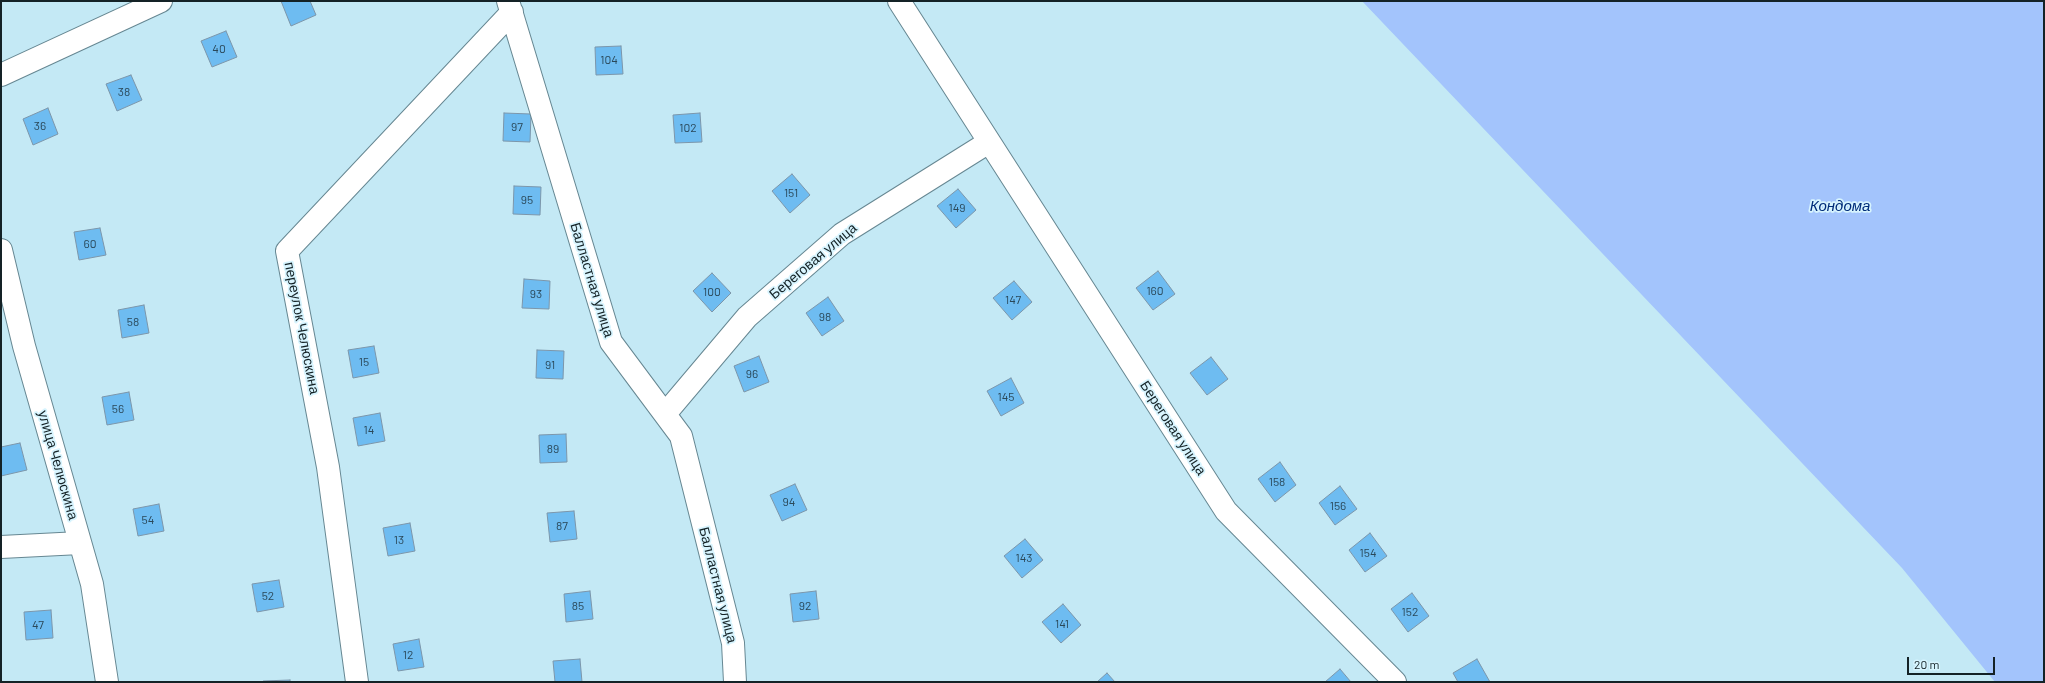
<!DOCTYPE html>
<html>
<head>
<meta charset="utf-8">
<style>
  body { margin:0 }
  #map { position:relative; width:2045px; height:683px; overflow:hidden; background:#c4e9f5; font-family:Barlow,sans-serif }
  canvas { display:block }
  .frame { position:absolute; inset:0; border:2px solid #142226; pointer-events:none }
  .scale { position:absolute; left:1907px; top:657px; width:88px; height:18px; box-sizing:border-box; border:2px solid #142226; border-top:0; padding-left:5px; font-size:12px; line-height:14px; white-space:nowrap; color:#142226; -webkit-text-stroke:3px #d7f4fe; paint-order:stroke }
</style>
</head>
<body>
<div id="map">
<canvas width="2045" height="683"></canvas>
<div class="frame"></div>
<div class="scale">20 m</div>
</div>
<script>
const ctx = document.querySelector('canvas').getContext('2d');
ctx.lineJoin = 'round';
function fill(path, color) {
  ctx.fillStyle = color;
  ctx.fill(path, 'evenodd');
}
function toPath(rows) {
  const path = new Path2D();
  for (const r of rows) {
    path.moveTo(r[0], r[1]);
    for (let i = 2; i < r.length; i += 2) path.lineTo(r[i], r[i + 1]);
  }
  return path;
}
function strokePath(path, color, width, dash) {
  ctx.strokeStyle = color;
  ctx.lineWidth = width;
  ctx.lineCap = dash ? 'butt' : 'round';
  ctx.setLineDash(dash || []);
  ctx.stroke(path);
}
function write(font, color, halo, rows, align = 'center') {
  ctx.font = font + ' Barlow,sans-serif';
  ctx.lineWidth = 3.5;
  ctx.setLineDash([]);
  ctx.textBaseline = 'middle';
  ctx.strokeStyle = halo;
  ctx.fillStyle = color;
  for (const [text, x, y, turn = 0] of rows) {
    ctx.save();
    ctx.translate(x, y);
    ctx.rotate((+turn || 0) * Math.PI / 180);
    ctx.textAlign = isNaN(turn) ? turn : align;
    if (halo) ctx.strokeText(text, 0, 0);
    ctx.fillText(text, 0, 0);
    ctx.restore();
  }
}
fill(toPath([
  [1362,1,2044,1,2044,682,1995,682,1902,568]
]), '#a3c4fc');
const building = toPath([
  [281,1,310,1,316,15,291,26,281,1],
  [226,31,237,57,212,67,201,41,226,31],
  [621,46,623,74,596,75,595,47,621,46],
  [131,75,142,100,117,111,106,84,131,75],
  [48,108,58,134,33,145,23,119,48,108],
  [504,113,531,114,530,142,503,141,504,113],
  [700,113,702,142,675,143,673,115,700,113],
  [792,174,810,195,790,213,772,191,792,174],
  [514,186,541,187,540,215,513,214,514,186],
  [958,189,976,210,956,228,937,206,958,189],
  [100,228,106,255,79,260,74,232,100,228],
  [1158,271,1175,294,1153,310,1136,288,1158,271],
  [712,273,731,293,712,312,693,291,712,273],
  [524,279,550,281,549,309,522,308,524,279],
  [1014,281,1032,302,1012,320,993,298,1014,281],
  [828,297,844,321,822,336,806,313,828,297],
  [144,305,149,333,122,338,118,310,144,305],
  [374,346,379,373,353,378,348,350,374,346],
  [537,350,564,351,563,379,536,378,537,350],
  [759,356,769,382,744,392,734,366,759,356],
  [1211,357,1228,379,1207,395,1190,373,1211,357],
  [1011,378,1024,403,1001,416,987,391,1011,378],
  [129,392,134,420,107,425,102,397,129,392],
  [380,413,385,441,358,446,353,418,380,413],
  [566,434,567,462,540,463,539,435,566,434],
  [20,443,27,470,1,476,1,447,20,443],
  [1280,462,1296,485,1275,502,1258,479,1280,462],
  [795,484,807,510,782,521,770,495,795,484],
  [1340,486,1357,509,1335,525,1319,503,1340,486],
  [159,504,164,531,138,536,133,509,159,504],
  [574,511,577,539,550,542,547,513,574,511],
  [410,523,415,551,388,556,383,528,410,523],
  [1370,533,1387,556,1365,572,1349,550,1370,533],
  [1025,539,1043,560,1022,578,1004,556,1025,539],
  [279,580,284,607,257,612,252,584,279,580],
  [590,591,593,619,566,622,564,594,590,591],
  [816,591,819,619,793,622,790,594,816,591],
  [1412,593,1429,616,1408,632,1391,609,1412,593],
  [1063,604,1081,625,1061,643,1042,622,1063,604],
  [51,610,53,638,26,640,24,612,51,610],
  [419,639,424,667,398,671,393,644,419,639],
  [580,659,582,682,555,682,553,661,580,659],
  [1477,659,1490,682,1458,682,1453,673,1477,659],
  [1340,669,1351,682,1325,682,1340,669],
  [1107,673,1115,682,1097,682,1107,673],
  [290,680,290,682,263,682,263,681,290,680]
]);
fill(building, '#6ebcf1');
strokePath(building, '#7c96aa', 1);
const minor = toPath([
  [508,1,611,342,681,436,733,643,735,682],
  [899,1,1226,511,1395,682],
  [1,75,161,1],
  [1,250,24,346,92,584,107,682],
  [665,414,747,317,842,234,989,142],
  [1,547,80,543],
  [357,682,328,467,287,251,512,12]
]);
strokePath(minor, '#668792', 24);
strokePath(minor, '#fff', 22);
write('12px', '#2a4859', null, [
  ["40",219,49],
  ["104",609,60],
  ["38",124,92],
  ["36",40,126],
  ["97",517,127],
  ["102",688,128],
  ["151",791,193],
  ["95",527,200],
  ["149",957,208],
  ["60",90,244],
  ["160",1155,291],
  ["100",712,292],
  ["93",536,294],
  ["147",1013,300],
  ["98",825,317],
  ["58",133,322],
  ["15",364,362],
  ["91",550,365],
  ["96",752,374],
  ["145",1006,397],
  ["56",118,409],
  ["14",369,430],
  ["89",553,449],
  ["158",1277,482],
  ["94",789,502],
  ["156",1338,506],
  ["54",148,520],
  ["87",562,526],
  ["13",399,540],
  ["154",1368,553],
  ["143",1024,558],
  ["52",268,596],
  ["85",578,606],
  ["92",805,606],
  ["152",1410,612],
  ["141",1062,624],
  ["47",38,625],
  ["12",408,655]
]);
write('14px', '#142226', '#d7f4fe', [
  ["Береговая улица",813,261,-40],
  ["Балластная улица",592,280,73],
  ["переулок Челюскина",302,328,79],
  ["Береговая улица",1173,428,57],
  ["улица Челюскина",58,465,74],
  ["Балластная улица",718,585,76]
]);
write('italic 15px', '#002c79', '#d7f4fe', [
  ["Кондома",1840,206]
]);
</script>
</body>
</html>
